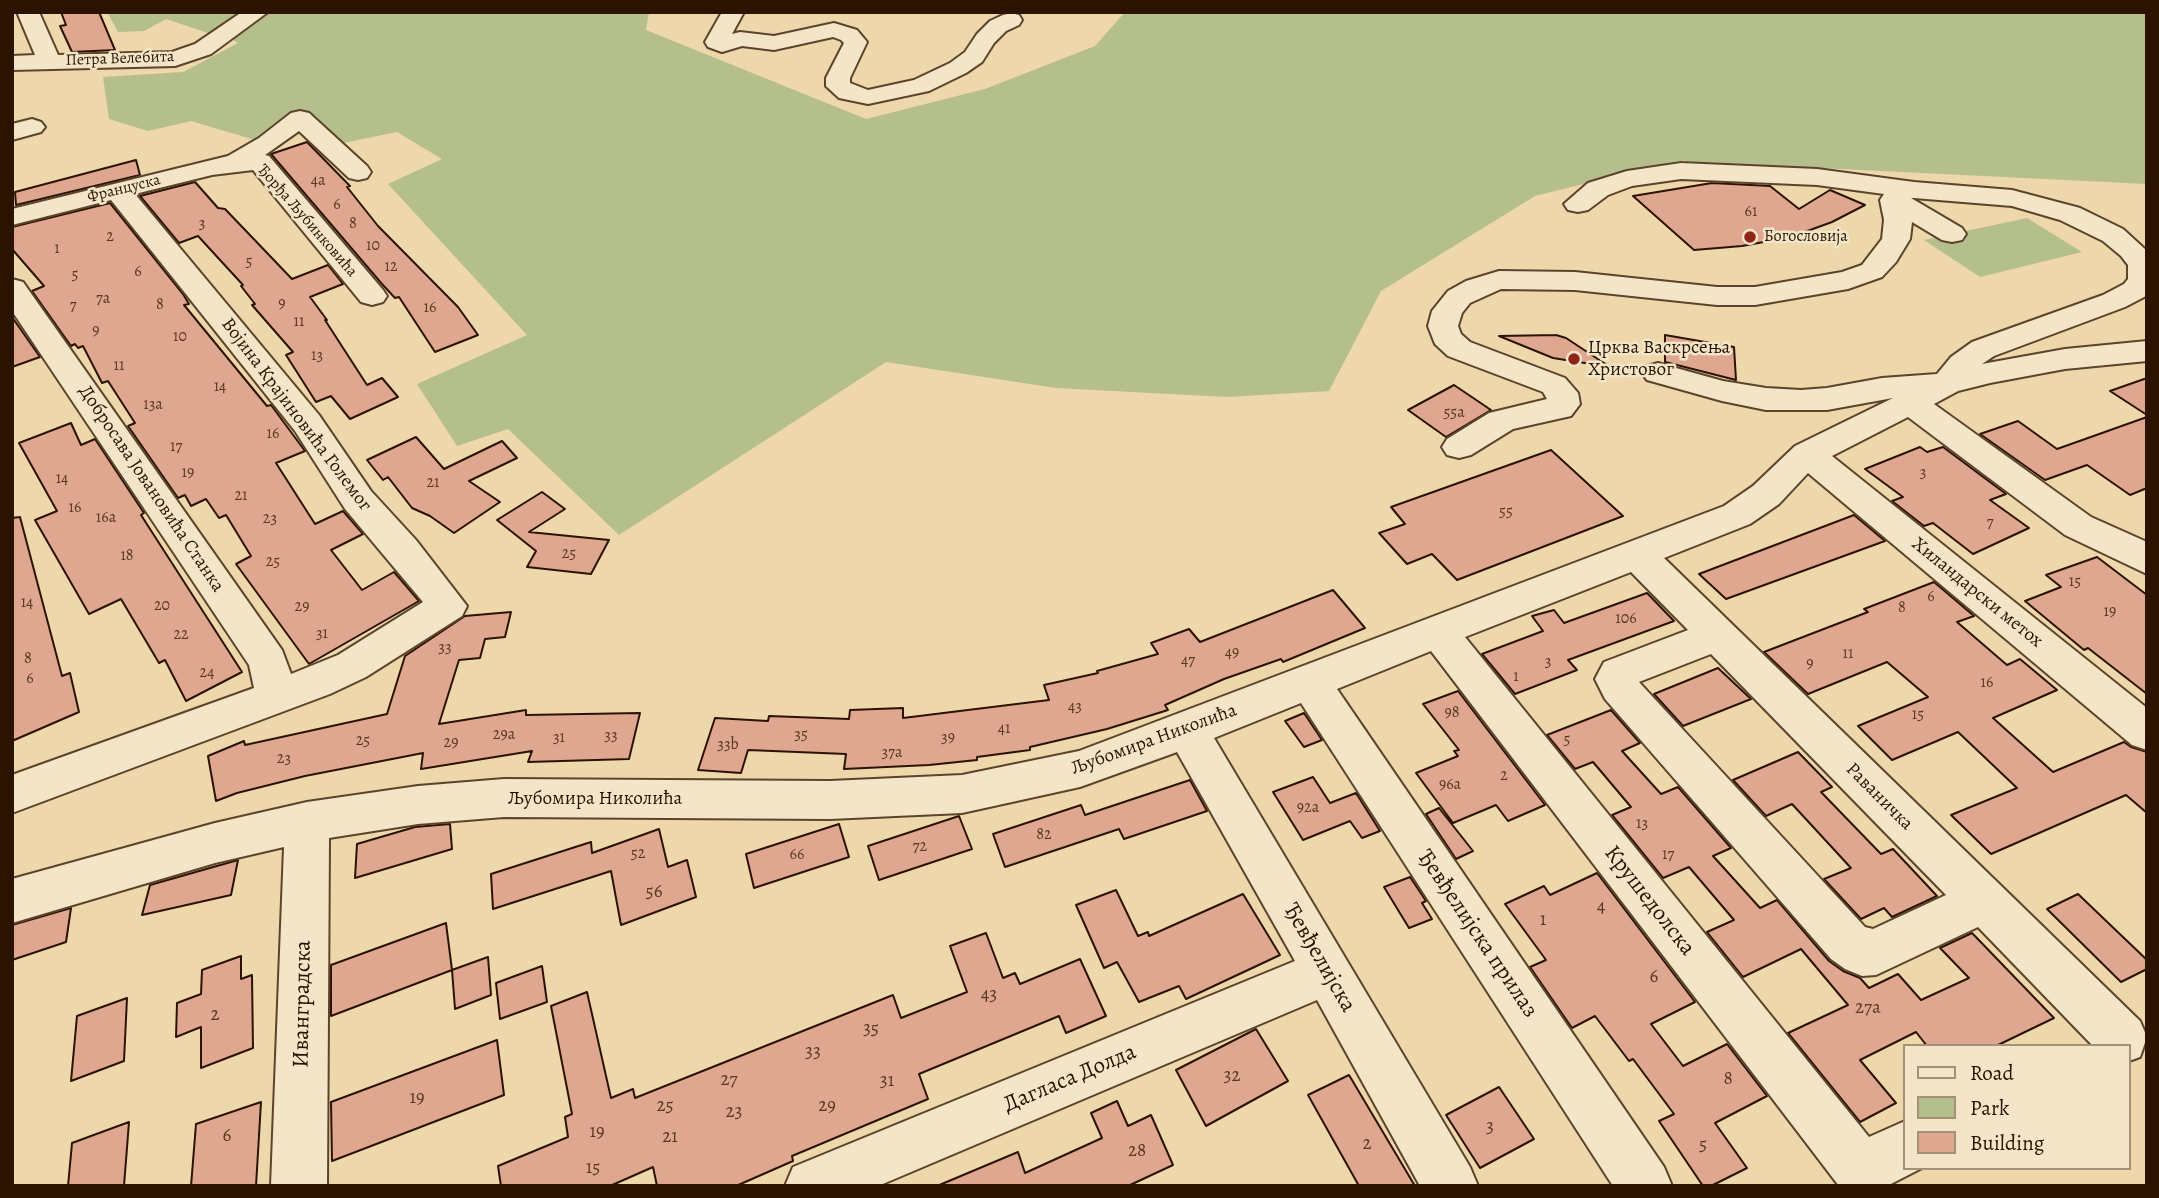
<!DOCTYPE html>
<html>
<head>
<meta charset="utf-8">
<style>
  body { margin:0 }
  #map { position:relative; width:2159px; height:1198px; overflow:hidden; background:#edd7ab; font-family:Alegreya,serif }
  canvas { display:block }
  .frame { position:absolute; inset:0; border:14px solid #2c1300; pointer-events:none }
  .legend { position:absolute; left:1903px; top:1044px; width:228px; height:126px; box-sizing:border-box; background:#f3e5c8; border:2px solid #a39178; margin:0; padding:9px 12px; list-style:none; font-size:21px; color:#2c1300 }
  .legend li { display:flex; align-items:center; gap:14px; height:35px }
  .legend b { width:35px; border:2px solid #a39178 }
</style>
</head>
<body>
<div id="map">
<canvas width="2159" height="1198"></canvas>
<div class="frame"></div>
<ul class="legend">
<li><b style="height:9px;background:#f3e5c8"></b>Road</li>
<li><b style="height:19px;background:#b4bf8c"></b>Park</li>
<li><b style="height:19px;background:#dfa78f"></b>Building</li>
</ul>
</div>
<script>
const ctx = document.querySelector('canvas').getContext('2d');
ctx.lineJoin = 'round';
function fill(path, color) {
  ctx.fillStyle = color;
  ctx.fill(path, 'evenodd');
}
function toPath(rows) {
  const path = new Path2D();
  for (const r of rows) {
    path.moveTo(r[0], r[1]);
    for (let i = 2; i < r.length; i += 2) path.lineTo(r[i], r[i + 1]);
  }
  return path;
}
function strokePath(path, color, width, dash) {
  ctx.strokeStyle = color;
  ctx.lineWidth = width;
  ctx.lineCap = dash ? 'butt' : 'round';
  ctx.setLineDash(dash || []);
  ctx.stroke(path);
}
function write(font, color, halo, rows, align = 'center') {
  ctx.font = font + ' Alegreya,serif';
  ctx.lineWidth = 5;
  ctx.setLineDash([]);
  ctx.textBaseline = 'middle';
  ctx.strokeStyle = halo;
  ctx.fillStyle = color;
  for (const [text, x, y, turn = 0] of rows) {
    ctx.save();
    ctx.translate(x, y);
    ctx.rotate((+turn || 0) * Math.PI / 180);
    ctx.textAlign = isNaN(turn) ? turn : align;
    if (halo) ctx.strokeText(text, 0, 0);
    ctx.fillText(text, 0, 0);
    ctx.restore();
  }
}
fill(toPath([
  [107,12,246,12,220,37,166,19,144,31,118,32],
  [265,12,649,12,646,30,866,119,985,89,1095,46,1125,12,2147,12,2147,184,1677,161,1535,196,1381,291,1329,391,1227,397,1056,388,886,362,619,535,508,429,457,446,417,384,527,335,388,184,442,159,397,132,343,143,303,110,255,140,191,121,148,131,109,119,103,77,183,72,238,43,227,36],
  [2027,218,2082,252,1980,277,1924,240]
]), '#b4bf8c');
const building = toPath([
  [61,12,99,12,115,50,72,52,60,26,66,25,61,12],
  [307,142,350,186,347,187,378,226,458,307,478,335,435,352,399,297,395,298,382,284,271,154,307,142],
  [136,160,140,175,16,205,15,192,136,160],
  [195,182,218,208,225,209,292,279,328,265,343,284,310,297,327,320,325,320,367,385,382,378,398,397,350,419,331,396,316,402,286,355,293,352,252,305,255,304,241,286,243,285,198,236,179,243,140,196,195,182],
  [1712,183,1770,186,1799,209,1830,190,1865,205,1832,222,1791,237,1742,246,1694,250,1633,196,1712,183],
  [110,203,183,294,189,304,184,305,267,406,271,405,305,451,276,463,315,524,343,511,363,534,331,550,362,590,394,572,419,601,309,664,236,564,251,556,226,515,219,518,206,499,191,506,185,495,178,498,128,426,135,423,108,381,102,383,83,346,78,348,75,344,71,346,32,291,44,286,12,249,12,227,110,203],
  [12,317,40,357,12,367,12,317],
  [1556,335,1566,338,1610,367,1553,358,1499,336,1556,335],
  [1665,335,1734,347,1736,380,1665,362,1665,335],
  [2147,378,2147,415,2110,391,2147,378],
  [1454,385,1491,410,1446,437,1408,410,1454,385],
  [2147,417,2147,488,2130,495,2087,465,2045,480,1980,434,2018,421,2057,449,2147,417],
  [71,423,81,445,95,439,144,513,141,515,242,672,186,701,165,660,159,663,121,599,89,614,35,520,57,511,19,443,71,423],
  [416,437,444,469,502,441,517,458,469,481,500,502,454,533,430,516,412,508,388,477,383,480,367,460,416,437],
  [1920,447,1927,452,1943,447,2006,494,1990,500,2029,528,1973,554,1933,523,1924,526,1892,501,1903,497,1865,469,1920,447],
  [1551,450,1623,516,1457,580,1432,554,1407,564,1379,533,1405,524,1391,507,1551,450],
  [542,492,565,509,529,532,609,540,591,574,527,567,536,551,497,520,542,492],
  [1854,515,1885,541,1726,599,1699,574,1854,515],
  [20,517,62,676,70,673,79,712,12,741,12,518,20,517],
  [2097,557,2147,595,2147,694,2088,648,2084,650,2025,601,2061,587,2046,575,2097,557],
  [1934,582,1974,616,1957,622,2007,665,2020,659,2057,690,1993,718,2053,772,2124,742,2131,747,2147,752,2147,813,2126,795,1991,854,1951,815,2017,788,1958,732,1892,760,1858,726,1928,697,1887,662,1808,694,1764,652,1868,612,1864,609,1934,582],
  [1333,590,1365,628,1283,662,1281,659,1224,679,1165,705,1168,710,1107,729,1030,747,1030,750,977,757,977,760,929,765,844,769,846,754,748,750,741,773,698,770,715,718,768,721,769,716,849,719,850,710,903,708,903,718,1049,700,1044,685,1098,673,1097,671,1158,654,1151,643,1189,629,1200,642,1333,590],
  [1647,593,1674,621,1568,660,1577,670,1515,694,1482,654,1543,631,1532,616,1554,610,1564,623,1647,593],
  [511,612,505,637,485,639,480,658,459,660,439,724,526,710,526,715,640,713,629,759,528,762,532,751,421,769,423,753,305,776,237,793,216,801,208,756,244,741,245,745,387,714,405,656,465,616,511,612],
  [1718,668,1751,699,1683,726,1654,694,1718,668],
  [1458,691,1545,805,1508,821,1496,805,1453,823,1416,773,1458,756,1454,751,1459,750,1423,704,1458,691],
  [1611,710,1640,743,1622,751,1661,794,1678,787,1731,848,1713,856,1760,908,1777,900,1829,961,1843,971,1860,978,1869,988,1898,974,1921,1000,1969,978,1940,948,1972,933,2054,1018,1996,1046,1927,1046,1916,1032,1860,1060,1896,1103,1860,1122,1788,1033,1848,1005,1801,949,1743,977,1707,932,1734,920,1689,867,1663,878,1612,815,1631,807,1593,762,1575,769,1547,735,1611,710],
  [1304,713,1322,740,1304,747,1285,721,1304,713],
  [1798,752,1832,787,1821,792,1881,854,1893,849,1937,896,1892,917,1884,908,1861,919,1824,879,1851,868,1792,804,1766,816,1733,780,1798,752],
  [1313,777,1330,803,1356,793,1380,831,1362,838,1350,821,1303,840,1273,792,1313,777],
  [1190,780,1207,811,1124,839,1119,829,1005,867,993,834,1081,805,1085,815,1190,780],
  [1439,808,1473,851,1456,859,1426,814,1439,808],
  [959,816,972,849,879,880,868,846,959,816],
  [450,824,452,849,355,878,357,844,415,827,450,824],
  [839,824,849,857,754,888,746,854,839,824],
  [659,829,668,867,687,860,696,897,621,925,611,871,493,909,491,874,591,842,592,853,659,829],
  [238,860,231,895,142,915,150,885,238,860],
  [1597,873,1695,1002,1651,1024,1683,1066,1727,1044,1767,1096,1715,1123,1747,1168,1711,1186,1703,1186,1659,1121,1674,1114,1633,1059,1629,1061,1595,1016,1572,1028,1530,967,1546,960,1505,904,1544,886,1550,895,1597,873],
  [1410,877,1426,901,1422,903,1432,919,1409,928,1384,887,1410,877],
  [1116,890,1138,936,1148,932,1149,936,1243,894,1280,955,1186,999,1179,986,1139,1002,1117,962,1104,968,1076,905,1116,890],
  [2078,894,2147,960,2147,969,2121,982,2047,909,2078,894],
  [71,908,66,942,12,960,12,925,71,908],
  [446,923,452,970,488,957,491,995,455,1009,452,970,331,1016,331,965,446,923],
  [986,933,1003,978,1015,973,1020,984,1080,959,1106,1016,1066,1033,1059,1016,919,1074,928,1099,792,1156,793,1161,736,1186,657,1186,653,1167,610,1186,501,1186,498,1166,568,1137,565,1117,572,1114,551,1006,587,992,611,1098,633,1089,635,1098,893,995,901,1018,967,992,950,946,986,933],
  [241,956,241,979,252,975,253,1048,201,1068,201,1027,176,1037,177,1003,201,994,202,970,241,956],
  [542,966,547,1002,500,1019,496,983,542,966],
  [127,998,124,1061,71,1081,77,1016,127,998],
  [1256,1029,1288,1081,1206,1126,1176,1070,1256,1029],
  [497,1040,504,1095,332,1161,331,1102,497,1040],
  [1349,1075,1415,1186,1359,1186,1308,1095,1349,1075],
  [1499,1087,1534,1139,1480,1168,1446,1115,1499,1087],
  [1117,1101,1128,1126,1151,1115,1173,1165,1128,1186,937,1186,1018,1152,1025,1173,1102,1138,1091,1113,1117,1101],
  [261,1102,256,1186,191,1186,196,1124,261,1102],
  [129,1122,124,1186,68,1186,72,1143,129,1122]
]);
fill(building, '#dfa78f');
strokePath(building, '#2c1300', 2);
const minor = toPath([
  [17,12,39,12,58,55,172,52,195,44,242,12,268,12,211,54,175,66,12,70,12,56,35,55,17,12],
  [722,12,744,12,732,34,740,32,774,36,834,23,857,30,867,42,850,78,850,83,868,90,914,80,950,63,965,52,977,34,990,21,1003,15,1011,13,1019,15,1022,20,1019,25,1006,31,994,43,982,62,966,73,929,91,868,104,839,98,826,86,826,78,844,43,841,40,833,37,774,50,742,46,722,52,708,47,705,42,722,12],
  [300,111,309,113,367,166,371,172,367,178,358,180,349,178,299,131,265,155,269,156,383,290,387,296,383,302,372,305,361,302,253,170,212,175,135,194,319,415,371,491,416,540,467,606,462,616,366,677,330,694,12,813,12,775,254,688,249,665,12,311,12,279,23,282,282,650,291,674,338,655,423,602,345,509,295,431,111,200,12,225,12,209,228,156,259,138,291,113,300,111],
  [32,119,41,122,45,127,41,132,12,140,12,124,32,119],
  [1681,163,1817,169,1914,182,2012,190,2080,208,2123,229,2147,251,2146,296,2125,307,1994,356,1982,364,2065,349,2147,341,2147,361,2065,369,1990,383,1958,391,1934,404,2091,517,2147,542,2147,574,2065,535,1908,417,1832,456,2147,708,2147,750,2132,745,1808,473,1779,504,1750,524,1664,558,2140,1021,2147,1037,2140,1057,2129,1061,2129,1046,2093,1046,1978,927,1876,975,1862,976,1845,969,1831,959,1605,699,1595,679,1604,662,1688,630,1631,572,1465,637,1869,1137,1905,1121,1905,1168,1922,1168,1887,1186,1839,1186,1431,651,1337,689,1664,1167,1672,1186,1613,1186,1301,703,1214,738,1470,1167,1478,1186,1420,1186,1317,1000,878,1186,785,1186,793,1167,1295,961,1177,752,1080,787,962,813,830,819,504,817,418,824,329,838,327,1186,271,1186,284,847,215,863,12,923,12,879,215,823,307,802,418,786,504,779,830,781,962,775,1079,751,1724,506,1753,486,1795,446,1893,398,1827,410,1766,410,1722,401,1647,380,1642,373,1647,366,1658,363,1723,381,1766,388,1801,390,1827,388,1882,378,1937,374,1951,357,1972,342,2103,295,2124,284,2128,279,2128,265,2121,256,2103,241,2060,220,2012,206,1914,198,1911,198,1962,228,1966,234,1962,240,1952,242,1942,240,1912,222,1910,239,1896,262,1882,277,1848,289,1755,305,1717,305,1575,290,1501,289,1470,303,1462,313,1458,326,1461,334,1470,342,1565,378,1578,393,1580,404,1571,416,1513,429,1471,455,1459,458,1447,455,1442,447,1447,439,1489,413,1547,399,1543,392,1448,356,1435,344,1428,326,1432,311,1448,291,1466,281,1499,271,1575,272,1717,287,1755,287,1842,272,1862,265,1882,239,1884,220,1880,200,1884,194,1817,185,1681,179,1632,186,1608,195,1588,210,1578,212,1568,210,1564,204,1588,183,1627,171,1681,163],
  [1711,654,1946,895,1873,929,1865,927,1639,682,1711,654]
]);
strokePath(minor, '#5c442b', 4);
fill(minor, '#f3e5c8');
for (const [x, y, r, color] of [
  [1750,237,7,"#8f2418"],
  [1574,359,7,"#8f2418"]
]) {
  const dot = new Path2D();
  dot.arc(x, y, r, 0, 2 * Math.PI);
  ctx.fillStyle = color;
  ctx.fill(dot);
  strokePath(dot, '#f3e5c8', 2.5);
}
write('16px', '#2c1300', '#f3e5c8', [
  ["Петра Велебита",120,59,-2],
  ["Француска",124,189,-14],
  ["Ђорђа Љубинковића",307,221,49]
]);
write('16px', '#593824', null, [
  ["4a",318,181],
  ["6",337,205],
  ["61",1751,212],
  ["3",202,224],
  ["8",353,224],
  ["2",110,237],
  ["10",373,246],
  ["1",57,249],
  ["5",249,262],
  ["12",391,267],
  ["6",138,272],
  ["5",75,275],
  ["7a",103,299],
  ["9",282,304],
  ["8",160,305],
  ["7",73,306],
  ["16",430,308],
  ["11",299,322],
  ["9",96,331],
  ["10",180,337],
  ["13",317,356],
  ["11",119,366],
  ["14",220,387],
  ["13a",153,405],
  ["55a",1454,413],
  ["16",273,434],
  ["17",176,447],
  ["19",188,473],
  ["3",1923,473],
  ["14",62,479],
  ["21",433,483],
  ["21",241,496],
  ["16",75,508],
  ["55",1506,512],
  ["16a",106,518],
  ["23",270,519],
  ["7",1990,523],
  ["25",569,554],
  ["18",127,556],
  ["25",273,562],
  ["15",2075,582],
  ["6",1931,597],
  ["14",27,603],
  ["20",162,606],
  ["29",302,607],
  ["8",1902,608],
  ["19",2110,612],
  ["106",1626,619],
  ["31",322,634],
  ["22",181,635],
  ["33",445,648],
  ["49",1232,653],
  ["11",1848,654],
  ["8",28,659],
  ["47",1188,661],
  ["3",1548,662],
  ["9",1810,664],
  ["24",207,673],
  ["1",1516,677],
  ["6",30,679],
  ["16",1987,683],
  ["43",1075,707],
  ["98",1452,713],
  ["15",1918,715],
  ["41",1004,729],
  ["29a",504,735],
  ["35",801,735],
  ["33",611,736],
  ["31",559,738],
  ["39",948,738],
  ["5",1567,740],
  ["25",363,741],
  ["29",451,743],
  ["33b",728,745],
  ["37a",892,753],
  ["23",284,759],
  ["2",1504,776],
  ["96a",1450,785],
  ["92a",1308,808],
  ["13",1642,824],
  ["82",1044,835],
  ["72",920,847],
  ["52",638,854],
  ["66",797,855],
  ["17",1668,855]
]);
write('16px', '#2c1300', '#f3e5c8', [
  ["Богословија",1764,237]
], 'left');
write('19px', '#2c1300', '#f3e5c8', [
  ["Црква Васкрсења",1588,348],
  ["Христовог",1588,370]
], 'left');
write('19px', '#2c1300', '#f3e5c8', [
  ["Војина Крајиновића Големог",296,415,53],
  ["Добросава Јовановића Станка",151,489,56],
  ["Хиландарски метох",1977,593,39],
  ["Љубомира Николића",1154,740,-20],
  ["Раваничка",1879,797,45],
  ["Љубомира Николића",595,799]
]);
write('19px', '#593824', null, [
  ["56",654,892],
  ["4",1601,907],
  ["1",1543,920],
  ["6",1654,977],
  ["43",989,995],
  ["27a",1868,1008],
  ["2",215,1015],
  ["35",871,1029],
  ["33",813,1052],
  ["32",1232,1076],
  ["8",1728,1079],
  ["27",729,1080],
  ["31",887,1081],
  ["19",417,1098],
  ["25",665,1106],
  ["29",827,1106],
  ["23",734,1112],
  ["3",1490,1127],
  ["19",597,1132],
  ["6",227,1136],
  ["21",670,1137],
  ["2",1367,1144],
  ["5",1703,1145],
  ["28",1137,1151],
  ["15",593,1168]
]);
write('23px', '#2c1300', '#f3e5c8', [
  ["Крушедолска",1649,901,52],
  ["Ђевђелијска прилаз",1477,934,56],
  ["Ђевђелијска",1319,958,60],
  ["Иванградска",303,1004,-89],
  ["Дагласа Долда",1070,1079,-23]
]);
</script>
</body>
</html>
